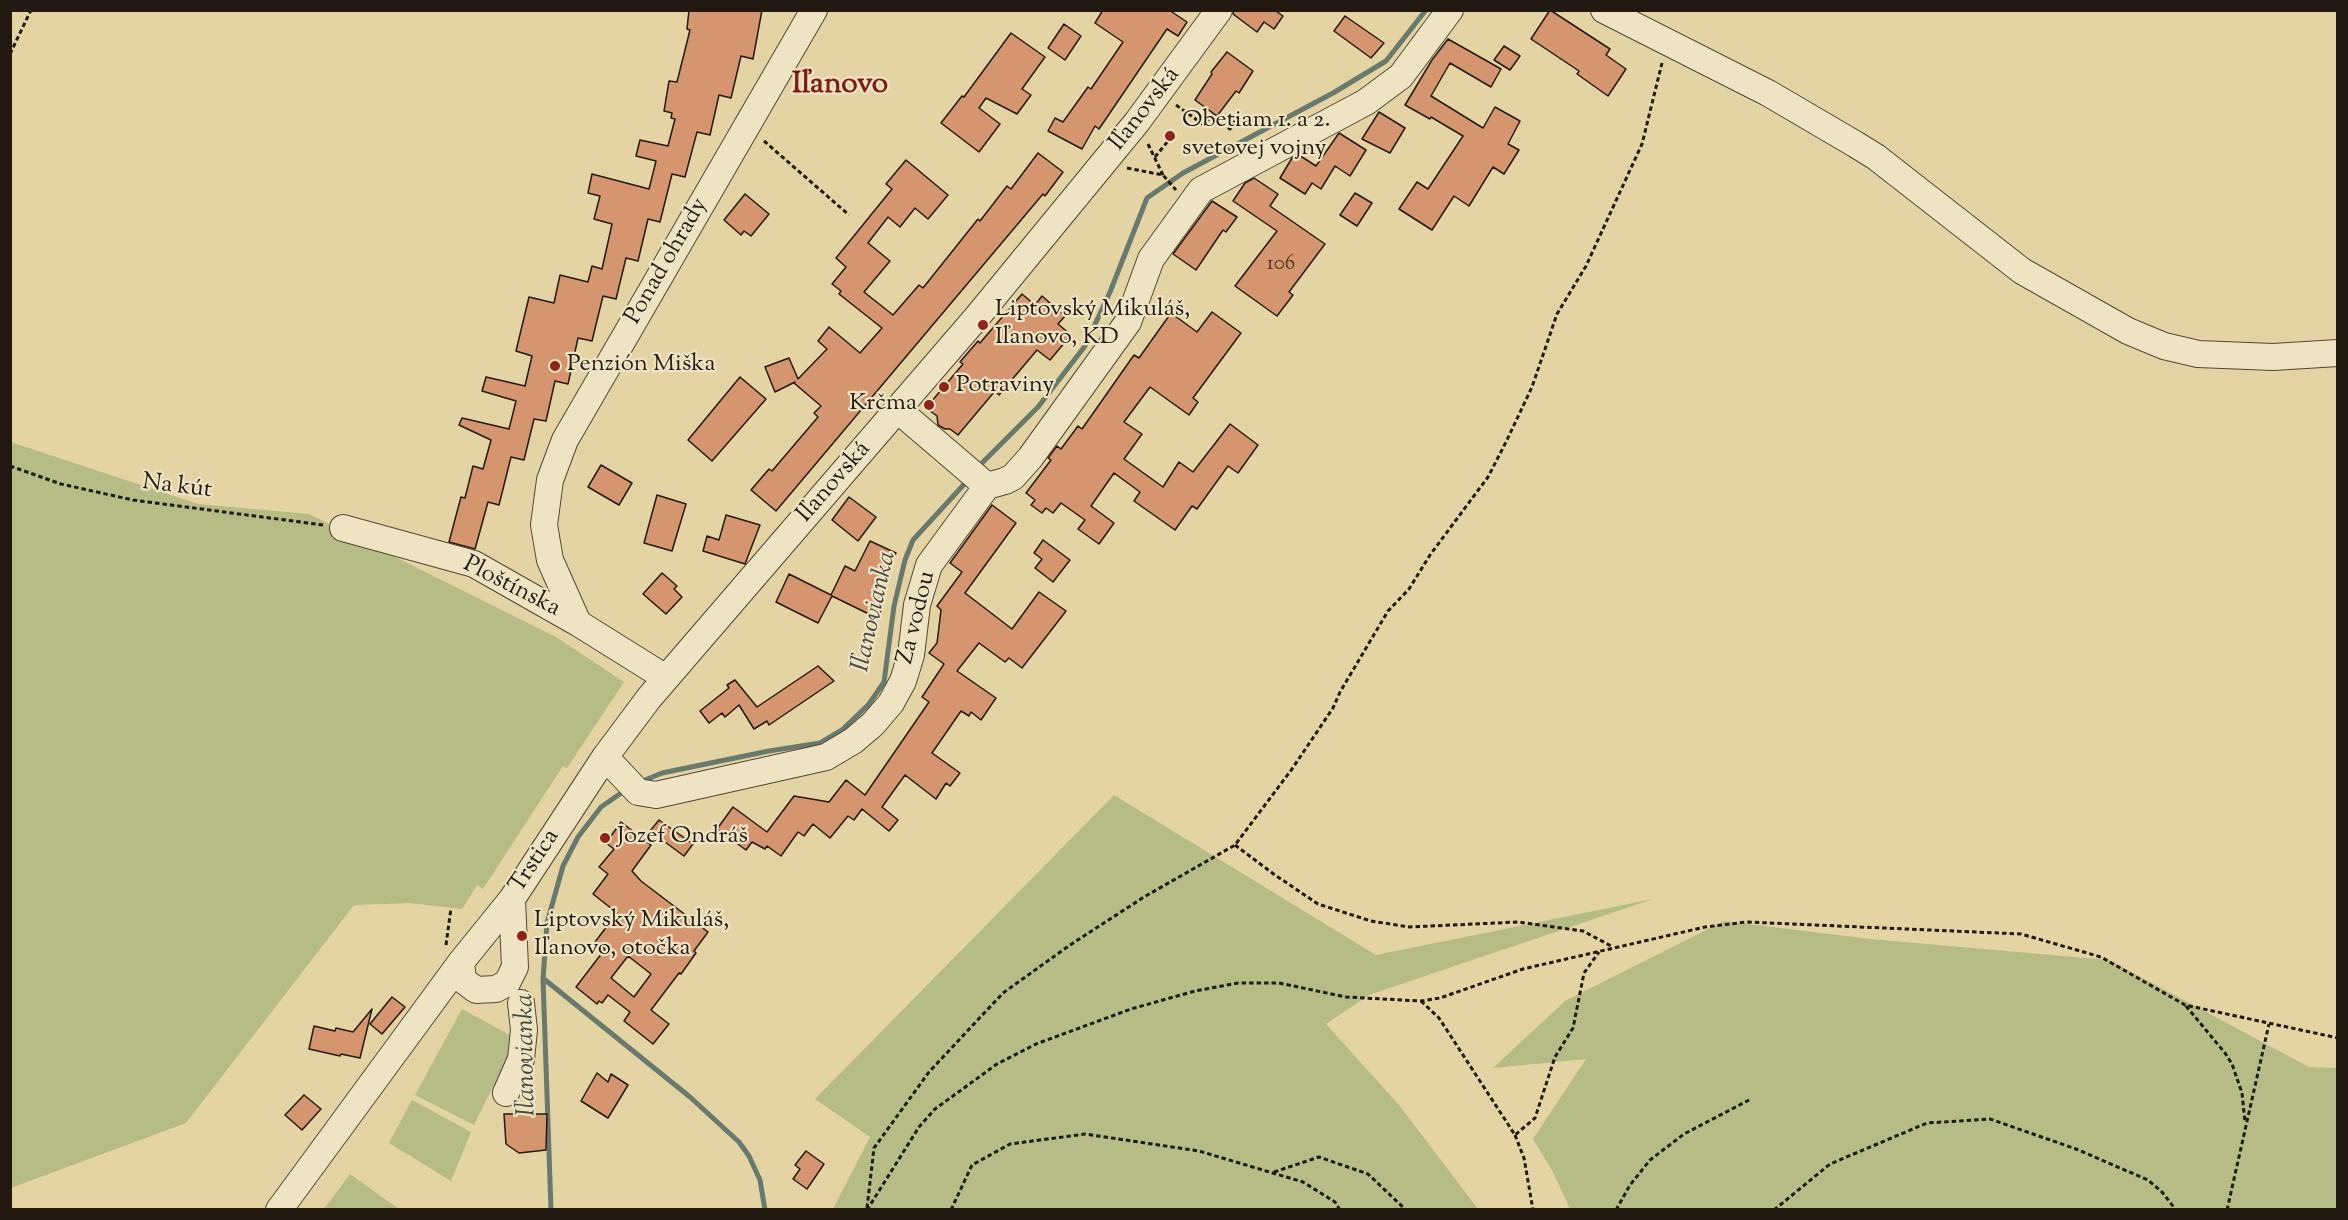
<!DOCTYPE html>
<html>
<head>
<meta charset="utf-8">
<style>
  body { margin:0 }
  #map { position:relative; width:2348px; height:1220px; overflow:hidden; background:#e5d4a3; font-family:"Sorts Mill Goudy",serif }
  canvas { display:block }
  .frame { position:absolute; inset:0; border:12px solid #221a11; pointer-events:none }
</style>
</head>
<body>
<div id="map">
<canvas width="2348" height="1220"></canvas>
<div class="frame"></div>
</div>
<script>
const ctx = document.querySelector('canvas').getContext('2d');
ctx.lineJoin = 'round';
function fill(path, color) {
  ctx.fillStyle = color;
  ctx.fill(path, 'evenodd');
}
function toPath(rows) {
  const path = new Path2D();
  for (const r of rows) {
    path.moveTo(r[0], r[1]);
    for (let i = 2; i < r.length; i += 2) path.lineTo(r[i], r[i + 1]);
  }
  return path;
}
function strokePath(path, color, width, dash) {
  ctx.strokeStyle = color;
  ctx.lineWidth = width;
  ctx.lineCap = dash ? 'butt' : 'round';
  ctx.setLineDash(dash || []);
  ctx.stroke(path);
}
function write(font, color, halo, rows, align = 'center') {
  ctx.font = font + ' "Sorts Mill Goudy",serif';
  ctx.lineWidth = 4.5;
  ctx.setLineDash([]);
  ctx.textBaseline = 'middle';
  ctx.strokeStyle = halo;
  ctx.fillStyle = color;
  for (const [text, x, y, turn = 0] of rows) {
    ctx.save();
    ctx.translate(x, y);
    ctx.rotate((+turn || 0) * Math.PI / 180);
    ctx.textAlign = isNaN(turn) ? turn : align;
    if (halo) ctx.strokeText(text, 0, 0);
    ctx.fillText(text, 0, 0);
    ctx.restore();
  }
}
fill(toPath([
  [11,442,198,504,309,514,556,637,624,682,567,768,563,766,483,889,477,885,462,909,410,903,354,905,186,1123,11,1188],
  [1114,795,1376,955,1653,899,1369,995,1326,1024,1399,1105,1478,1209,833,1209,870,1137,815,1099],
  [1724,921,1870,939,2109,960,2309,1067,2337,1068,2337,1209,1570,1209,1553,1172,1533,1139,1586,1059,1493,1068,1565,1001],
  [462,1009,517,1039,474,1125,415,1095],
  [412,1100,471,1132,451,1181,389,1143],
  [350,1174,399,1209,324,1209]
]), '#b5bc85');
strokePath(toPath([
  [977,468,1038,407,1085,346,1110,292,1147,198,1183,173,1333,93,1386,61,1426,10],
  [638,783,662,773,769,751,820,743,842,730,869,704,884,682,894,606,905,560,913,540,968,480],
  [544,979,690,1097,739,1142,749,1156,760,1180,765,1210],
  [551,1210,543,979,547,923,563,866,578,837,601,807,627,789]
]), '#68796d', 5);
const building = toPath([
  [689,10,762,10,753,59,741,56,731,98,719,95,710,135,697,132,685,177,672,174,660,222,648,219,638,261,626,258,616,299,603,296,592,341,578,338,568,384,555,381,546,421,534,419,524,460,511,457,499,505,488,502,475,549,449,542,461,497,465,498,473,466,483,469,491,440,459,425,462,418,509,429,516,401,482,391,486,377,525,386,532,356,516,351,529,297,554,303,560,275,588,282,592,266,602,269,612,224,594,219,600,196,588,193,592,174,649,189,656,161,636,156,640,140,668,146,675,119,671,118,672,113,664,111,669,81,677,82,690,30,687,29,689,10],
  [1103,10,1169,10,1187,22,1178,36,1167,29,1099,129,1095,126,1082,149,1048,131,1055,118,1063,122,1088,87,1091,89,1123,42,1095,23,1103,10],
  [1234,10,1276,11,1283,16,1274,29,1264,22,1257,32,1233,14,1234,10],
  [1550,10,1610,49,1606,55,1626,69,1608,96,1577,74,1579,71,1531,39,1550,10],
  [1345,16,1384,43,1371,58,1334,31,1345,16],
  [1064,24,1081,36,1065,60,1048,48,1064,24],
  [1011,33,1045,57,1022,89,1031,95,1017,114,986,98,979,108,1000,124,979,152,941,123,962,96,964,97,1011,33],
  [1448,39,1501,69,1491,87,1450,63,1431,96,1483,128,1495,107,1520,121,1508,144,1519,150,1504,174,1493,167,1469,206,1454,196,1432,230,1399,209,1417,182,1428,189,1463,136,1431,117,1430,119,1405,105,1432,60,1448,39],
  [1504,46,1520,56,1510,70,1494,60,1504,46],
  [1227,52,1253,71,1239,93,1236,91,1217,116,1195,100,1212,74,1211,72,1227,52],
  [1379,112,1405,128,1390,153,1362,139,1379,112],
  [1339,133,1366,150,1350,176,1335,166,1321,189,1312,183,1305,194,1280,178,1292,158,1299,155,1316,166,1339,133],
  [1038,153,1063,172,1045,196,1043,194,776,511,751,490,769,469,772,471,818,417,814,413,821,406,794,383,795,382,775,392,765,367,789,358,798,379,827,349,818,341,829,327,860,353,882,328,839,294,841,291,832,284,846,267,836,258,892,189,886,184,906,160,948,195,928,219,915,208,900,227,888,217,868,243,890,261,864,292,893,315,919,285,923,288,978,219,980,221,1007,186,1011,189,1038,153],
  [1254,178,1278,194,1270,206,1325,244,1289,292,1293,295,1277,316,1235,286,1277,231,1233,201,1245,183,1254,178],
  [1355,193,1372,203,1357,226,1340,215,1355,193],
  [745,194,769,214,751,236,744,231,741,235,724,220,745,194],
  [1212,201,1237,217,1226,232,1223,230,1196,270,1173,254,1212,201],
  [1022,294,1035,305,1042,296,1065,316,1058,324,1071,335,1050,360,1037,350,999,395,995,391,958,435,950,429,945,429,938,425,937,416,926,408,963,364,960,362,978,341,980,343,1022,294],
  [1212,312,1241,333,1193,398,1198,402,1189,415,1150,387,1124,422,1142,434,1124,459,1163,487,1179,462,1193,472,1230,424,1258,445,1238,473,1228,466,1197,509,1192,506,1175,530,1134,501,1140,492,1114,473,1091,506,1114,523,1099,544,1078,529,1085,520,1061,503,1053,513,1046,508,1042,513,1031,505,1035,500,1026,493,1051,460,1048,458,1057,446,1061,449,1078,426,1082,429,1134,355,1139,358,1171,313,1197,332,1212,312],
  [740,377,766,399,712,461,688,440,740,377],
  [601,465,632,483,619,505,588,487,601,465],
  [657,495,686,504,672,551,644,543,657,495],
  [849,497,876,517,858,541,832,520,849,497],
  [992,505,1016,523,965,593,1012,629,1039,592,1066,611,1022,668,1009,658,1005,662,979,643,957,671,996,698,981,720,971,712,969,716,961,711,932,753,960,773,950,786,946,783,936,799,905,775,882,807,898,820,889,831,862,809,854,820,848,816,830,838,813,824,804,836,798,832,781,856,767,846,765,849,752,842,746,850,717,829,733,807,767,832,794,796,829,802,846,780,865,795,929,702,922,697,944,664,929,653,937,643,941,610,937,606,962,572,950,563,992,505],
  [726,515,760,525,745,564,703,551,707,536,719,540,726,515],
  [1043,540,1070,560,1053,582,1035,568,1042,559,1034,553,1043,540],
  [870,541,896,553,880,584,885,586,879,619,832,596,818,623,776,602,789,574,831,595,845,566,855,571,870,541],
  [662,573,677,586,674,589,682,597,666,614,643,594,662,573],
  [818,666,834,681,769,725,767,721,754,729,739,705,725,717,722,713,709,723,700,711,729,688,727,685,735,680,757,707,818,666],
  [659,820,693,844,684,856,650,831,659,820],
  [621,822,651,845,632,871,641,881,708,932,694,951,696,953,681,974,679,973,651,1010,669,1024,653,1044,624,1021,630,1012,608,995,602,1003,599,1001,597,1004,576,987,605,949,595,942,617,913,593,894,608,874,599,867,614,849,606,843,621,822],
  [628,956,651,974,634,997,611,978,628,956],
  [392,997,405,1007,382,1034,370,1024,392,997],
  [372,1009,360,1058,341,1054,340,1056,309,1049,314,1026,335,1031,336,1028,353,1032,372,1009],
  [597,1073,608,1082,611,1074,628,1085,608,1118,581,1101,597,1073],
  [304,1095,321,1109,302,1130,285,1115,304,1095],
  [504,1114,547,1114,546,1150,519,1153,506,1144,504,1114],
  [806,1151,824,1164,807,1189,793,1179,800,1169,795,1165,806,1151]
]);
fill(building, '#d5956e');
strokePath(building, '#221a11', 1.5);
const minor = toPath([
  [1604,10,1768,93,1855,144,1876,157,2022,271,2128,331,2164,346,2198,354,2273,357,2338,353],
  [898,410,987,486],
  [343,528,474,564,578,623,666,678],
  [578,623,550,560,544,525,550,480,565,440,814,10],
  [605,757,638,792,656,795,826,757,853,741,873,724,891,703,903,681,911,655,917,605,929,565,987,486,1005,481,1013,477,1030,458,1128,322,1151,259,1201,190,1366,102,1401,76,1450,10],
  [461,962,463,980,476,990,496,989,507,983,515,967,512,899],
  [506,1093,521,1059,524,1030,521,1003],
  [279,1210,461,962,512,899,605,757,649,698,977,317,1137,122,1219,10]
]);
strokePath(minor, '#534836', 28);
strokePath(toPath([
  [10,54,31,10],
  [1176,105,1204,125,1212,115,1230,129,1239,115],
  [764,141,849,215],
  [1148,144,1163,175],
  [1155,157,1168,141],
  [1127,168,1163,175,1176,190],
  [10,466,61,484,133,500,323,525],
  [1235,845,1275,875,1318,904,1371,921,1409,927,1518,922,1583,931,1613,947],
  [446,945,451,908],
  [1421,1001,1439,1018,1515,1135,1535,1118,1555,1057,1573,1028,1584,973,1599,952],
  [2186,1006,2225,1053,2232,1064,2242,1093,2245,1122],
  [1515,1135,1524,1158,1533,1210],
  [1274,1172,1319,1157,1368,1174,1406,1210],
  [867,1208,874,1148,929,1072,1003,993,1070,945,1144,897,1235,845,1292,769,1333,708,1340,692,1388,611,1409,589,1430,555,1488,477,1506,442,1532,387,1557,314,1586,266,1642,144,1662,63],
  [867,1210,919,1127,935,1109,997,1064,1036,1044,1131,1009,1195,991,1238,983,1279,983,1346,997,1421,1001,1440,998,1523,969,1705,927,1747,922,2021,934,2101,957,2185,1005,2338,1038],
  [951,1210,972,1165,1010,1144,1085,1134,1199,1151,1303,1182,1335,1202,1340,1210],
  [1616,1210,1630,1185,1650,1160,1684,1134,1751,1099],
  [1774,1210,1830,1164,1927,1123,1990,1119,2076,1149,2148,1180,2162,1192,2176,1210],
  [2227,1210,2269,1024]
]), '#221a11', 3, [4.5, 3]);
strokePath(minor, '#eee3c3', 26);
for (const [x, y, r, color] of [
  [1170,136,6,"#8f2418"],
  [983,325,6,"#8f2418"],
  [555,366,6,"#8f2418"],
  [944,387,6,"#8f2418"],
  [929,405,6,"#8f2418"],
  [605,838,6,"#8f2418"],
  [522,936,6,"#8f2418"]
]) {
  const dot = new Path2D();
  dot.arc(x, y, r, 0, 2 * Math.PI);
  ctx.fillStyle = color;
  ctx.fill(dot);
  strokePath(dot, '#eee3c3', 2);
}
write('21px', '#4f3928', null, [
  ["106",1281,265]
]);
write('24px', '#221a11', '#eee3c3', [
  ["Iľanovská",1146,110,-52],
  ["Ponad ohrady",668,262,-60],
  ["Iľanovská",835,483,-49],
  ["Na kút",177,488,7],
  ["Ploštínska",511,588,27],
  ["Za vodou",918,618,-76],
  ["Trstica",536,862,-57]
]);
write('24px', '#221a11', '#eee3c3', [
  ["Obetiam 1. a 2.",1182,122],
  ["svetovej vojny",1182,150],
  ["Liptovský Mikuláš,",995,311],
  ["Iľanovo, KD",995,339],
  ["Penzión Miška",567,366],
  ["Potraviny",956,387],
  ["Krčma",917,405,"right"],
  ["Jozef Ondráš",617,838],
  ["Liptovský Mikuláš,",534,922],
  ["Iľanovo, otočka",534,950]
], 'left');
write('italic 26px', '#45493f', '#eee3c3', [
  ["Iľanovianka",876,612,-77],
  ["Iľanovianka",528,1055,-91]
]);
write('bold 30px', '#7a1f14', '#eee3c3', [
  ["Iľanovo",840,87]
]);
</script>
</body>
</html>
